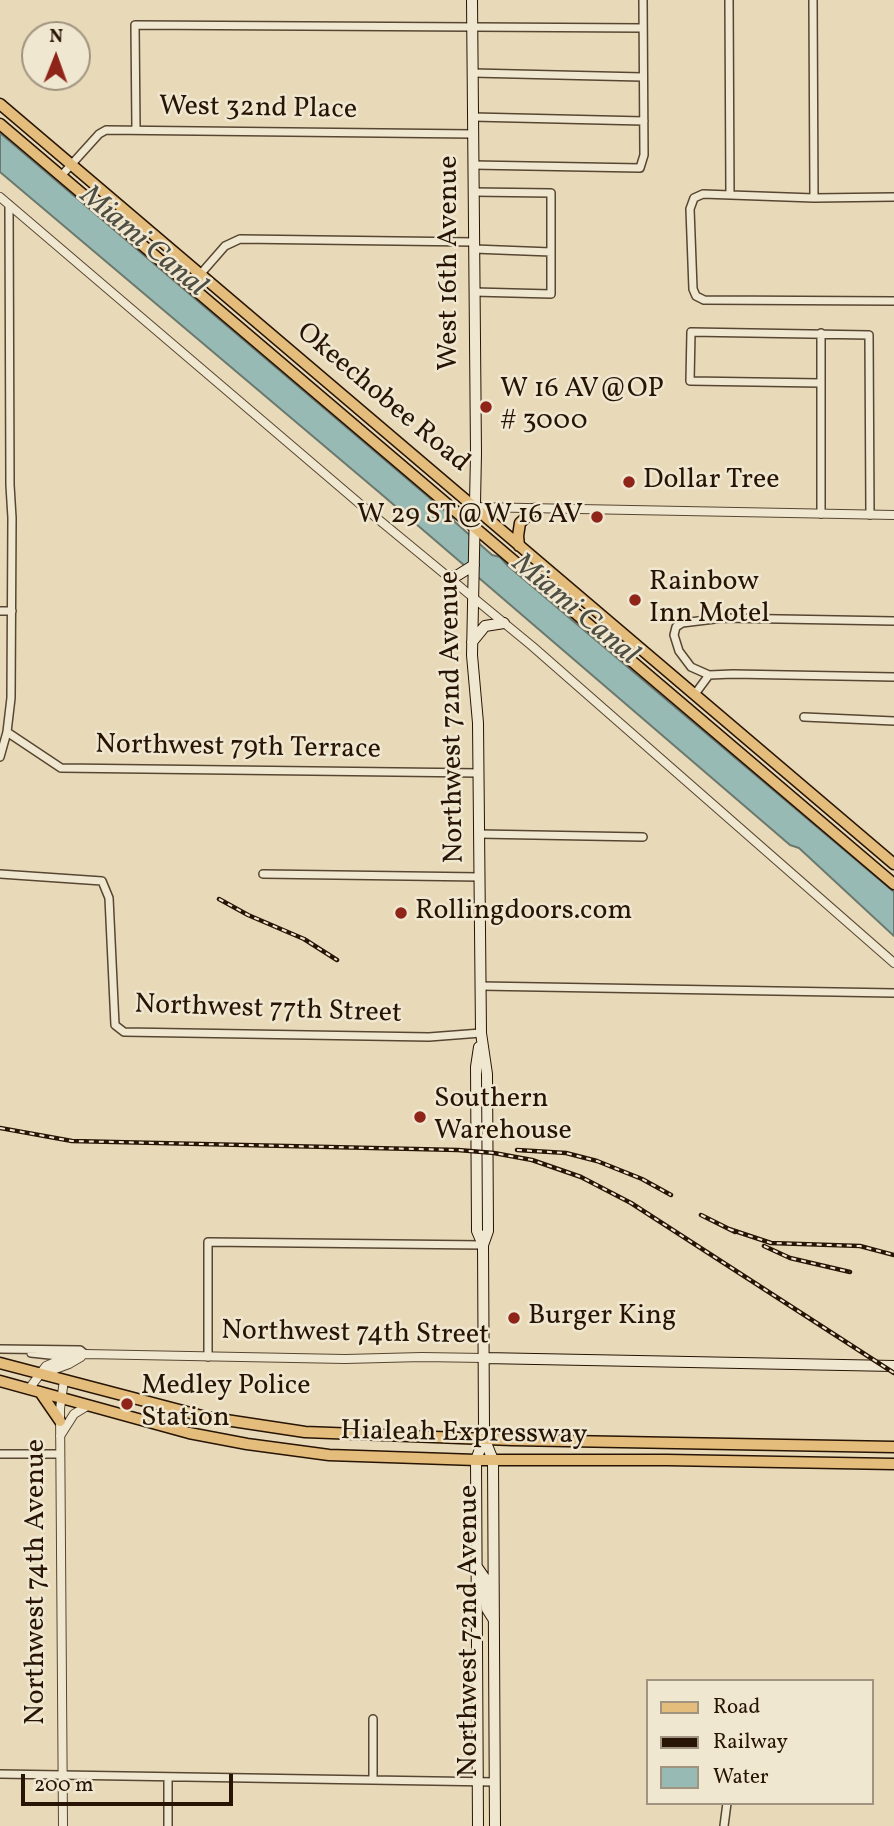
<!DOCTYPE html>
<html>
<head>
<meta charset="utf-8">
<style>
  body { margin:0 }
  #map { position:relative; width:894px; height:1826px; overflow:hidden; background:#e8dab8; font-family:Vollkorn,serif }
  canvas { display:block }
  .legend { position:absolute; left:646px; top:1679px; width:228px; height:126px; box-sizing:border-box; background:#f0e7d1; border:2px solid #a0937f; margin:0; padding:9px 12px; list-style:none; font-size:21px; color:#271404 }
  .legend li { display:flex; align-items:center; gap:14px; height:35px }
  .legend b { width:35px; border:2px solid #a0937f }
  .north { position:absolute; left:21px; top:21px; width:70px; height:70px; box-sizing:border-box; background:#f0e7d1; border:2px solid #a0937f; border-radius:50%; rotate:1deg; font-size:19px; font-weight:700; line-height:28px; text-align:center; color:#271404 }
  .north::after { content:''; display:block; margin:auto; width:24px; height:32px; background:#8f2418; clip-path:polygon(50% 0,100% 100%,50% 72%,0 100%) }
  .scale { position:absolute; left:21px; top:1774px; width:212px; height:32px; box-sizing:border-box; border:4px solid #271404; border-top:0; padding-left:9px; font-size:21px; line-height:24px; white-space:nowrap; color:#271404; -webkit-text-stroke:5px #f0e7d1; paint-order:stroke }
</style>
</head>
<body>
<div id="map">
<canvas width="894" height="1826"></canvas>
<ul class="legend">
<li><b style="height:9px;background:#e4bd7c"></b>Road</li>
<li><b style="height:9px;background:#271404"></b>Railway</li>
<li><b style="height:19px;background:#98bab5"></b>Water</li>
</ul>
<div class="north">N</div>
<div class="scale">200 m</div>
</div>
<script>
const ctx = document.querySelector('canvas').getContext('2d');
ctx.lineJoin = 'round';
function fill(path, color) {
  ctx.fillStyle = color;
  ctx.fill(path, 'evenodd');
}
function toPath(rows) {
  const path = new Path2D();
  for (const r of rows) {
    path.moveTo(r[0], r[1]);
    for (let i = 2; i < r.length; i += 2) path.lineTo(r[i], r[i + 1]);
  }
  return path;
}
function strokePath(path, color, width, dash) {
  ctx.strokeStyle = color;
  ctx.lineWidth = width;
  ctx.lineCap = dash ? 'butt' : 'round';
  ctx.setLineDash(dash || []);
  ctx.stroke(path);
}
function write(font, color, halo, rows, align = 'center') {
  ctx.font = font + ' Vollkorn,serif';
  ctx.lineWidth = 5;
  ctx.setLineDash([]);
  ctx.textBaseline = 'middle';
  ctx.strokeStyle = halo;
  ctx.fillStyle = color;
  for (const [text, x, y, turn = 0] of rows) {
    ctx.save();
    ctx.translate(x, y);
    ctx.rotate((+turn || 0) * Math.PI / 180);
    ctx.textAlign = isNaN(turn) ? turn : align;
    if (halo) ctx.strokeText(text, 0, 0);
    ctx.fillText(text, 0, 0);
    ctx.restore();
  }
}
const water = toPath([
  [0,133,452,517,455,522,492,555,500,557,508,566,894,892,894,936,799,848,790,845,380,493,0,172,0,133]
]);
fill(water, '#98bab5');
strokePath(water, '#6b786e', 2);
const minor = toPath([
  [729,0,730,195],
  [813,0,814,198],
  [473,73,642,77],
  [473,117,644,121],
  [136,129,135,25,643,28],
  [473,165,640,168,644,155,643,0],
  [61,176,99,134,106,130,473,134],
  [473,192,551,193,551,294,474,292],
  [894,197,814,198,703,194,694,198,690,209,693,289,696,296,704,300,894,301],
  [474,249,551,252],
  [190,286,225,246,240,239,474,242],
  [821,333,821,514],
  [820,383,690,381,691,332,869,335,870,515],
  [0,611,12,611],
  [709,675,691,667,679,651,674,635,676,627,682,623,723,618,894,621],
  [709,675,733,674,894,677],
  [695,694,709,675],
  [804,717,894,721],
  [7,732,61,768,479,773],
  [0,757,7,732,11,698,12,518,10,485,9,205],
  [479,834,643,837],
  [0,874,102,881,109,898,115,1025,124,1032,429,1037,481,1033],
  [263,874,480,877],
  [480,986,894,993],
  [0,1349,80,1350,85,1354],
  [31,1353,68,1357],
  [208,1357,208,1242,483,1245],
  [0,1454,60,1454],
  [373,1719,373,1779],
  [0,1774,495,1782],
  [168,1826,168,1777],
  [724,1826,727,1803]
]);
const tertiary = toPath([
  [0,197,367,510,532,646,894,963],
  [474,507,894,515],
  [42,1374,69,1364,81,1357],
  [29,1389,46,1366,67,1357,85,1354,345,1359,422,1357,484,1358],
  [60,1436,74,1414,87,1406],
  [63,1826,60,1409,64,1380]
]);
const secondary = toPath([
  [472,0,476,453,472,655,478,723,481,1033,487,1074,488,1231,483,1245],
  [449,577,458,575,474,565],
  [472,642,485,626,504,623],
  [484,1358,894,1366],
  [484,1438,493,1460,495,1826],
  [477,1567,486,1580,487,1609,494,1620],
  [478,1826,476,1460,484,1438,484,1427,483,1245,477,1231,476,1067,479,1047]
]);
const primary = toPath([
  [0,1363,206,1417,305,1432,512,1440,894,1447],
  [0,1381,189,1433,247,1444,329,1455,476,1460,667,1460,894,1464],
  [40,1392,60,1421]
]);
const trunk = toPath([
  [0,104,894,864],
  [0,124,894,884],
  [519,546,518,536,520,523,535,509]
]);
strokePath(minor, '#574631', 10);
strokePath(tertiary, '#574631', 10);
strokePath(secondary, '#271404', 12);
strokePath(primary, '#271404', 13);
strokePath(trunk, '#271404', 13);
strokePath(minor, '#f0e7d1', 7);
strokePath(tertiary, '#f0e7d1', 8);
strokePath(secondary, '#f0e7d1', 10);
strokePath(primary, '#e4bd7c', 10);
strokePath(trunk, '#e4bd7c', 10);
const rail = toPath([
  [219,899,248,915,304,939,337,960],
  [0,1128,72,1141,458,1150,494,1153,532,1160,581,1177,631,1203,894,1373],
  [517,1150,566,1153,597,1161,642,1179,671,1195],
  [701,1215,735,1232],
  [729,1229,771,1243,860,1246,894,1255],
  [764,1246,790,1258,850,1272]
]);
strokePath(rail, '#271404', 4.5);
strokePath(rail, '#f0e7d1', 2, [5]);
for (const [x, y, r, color] of [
  [486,407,7,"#8f2418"],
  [629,482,7,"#8f2418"],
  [597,517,7,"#8f2418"],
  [635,600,7,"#8f2418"],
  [401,913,7,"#8f2418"],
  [420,1117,7,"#8f2418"],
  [514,1318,7,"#8f2418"],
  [127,1404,7,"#8f2418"]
]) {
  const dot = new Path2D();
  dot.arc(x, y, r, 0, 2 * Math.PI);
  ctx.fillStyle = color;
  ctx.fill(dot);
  strokePath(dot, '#f0e7d1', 2.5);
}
write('28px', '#271404', '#f0e7d1', [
  ["West 32nd Place",258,110,1],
  ["West 16th Avenue",451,263,-90],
  ["Okeechobee Road",382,399,40],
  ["Northwest 72nd Avenue",454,717,-91],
  ["Northwest 79th Terrace",238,749,1],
  ["Northwest 77th Street",268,1011,2],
  ["Northwest 74th Street",355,1335,1],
  ["Hialeah Expressway",464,1435,1],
  ["Northwest 74th Avenue",38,1582,-90],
  ["Northwest 72nd Avenue",471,1631,-90]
]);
write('28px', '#271404', '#f0e7d1', [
  ["W 16 AV@OP",500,391],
  ["# 3000",500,423],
  ["Dollar Tree",643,482],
  ["W 29 ST@W 16 AV",583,517,"right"],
  ["Rainbow",649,584],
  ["Inn Motel",649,616],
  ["Rollingdoors.com",415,913],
  ["Southern",434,1101],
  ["Warehouse",434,1133],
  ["Burger King",528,1318],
  ["Medley Police",141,1388],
  ["Station",141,1420]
], 'left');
write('italic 30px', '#4f4e42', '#f0e7d1', [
  ["Miami Canal",142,243,40],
  ["Miami Canal",574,611,40]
]);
</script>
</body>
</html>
